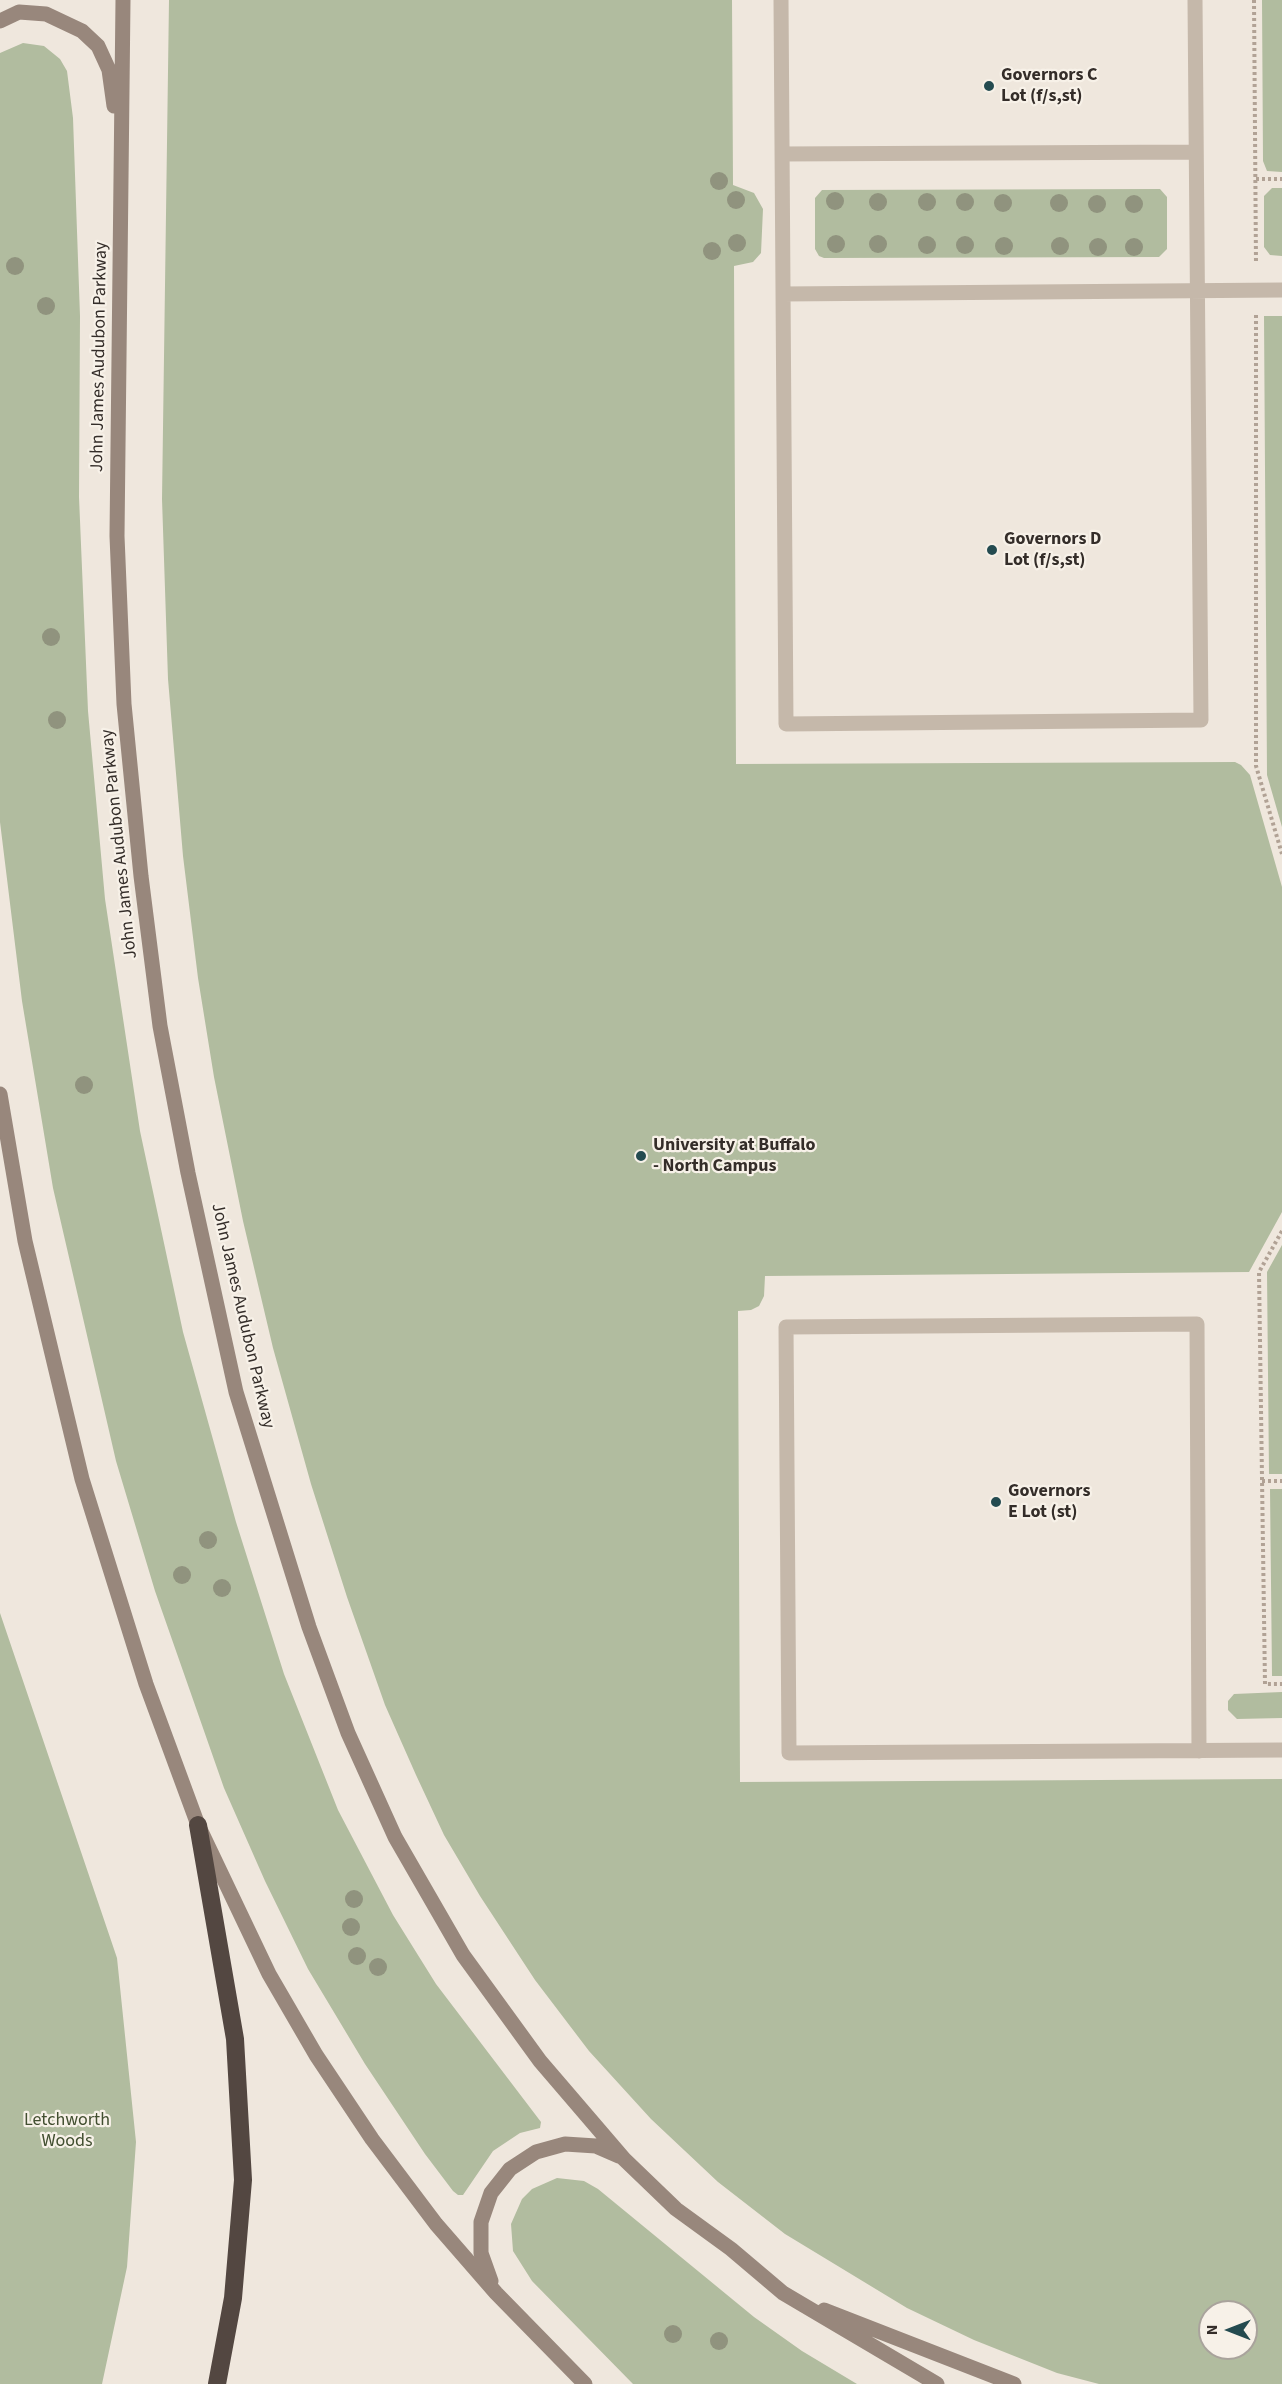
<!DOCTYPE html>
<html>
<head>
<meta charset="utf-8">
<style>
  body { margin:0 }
  #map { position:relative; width:1282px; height:2384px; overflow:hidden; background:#efe7dd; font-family:"Source Sans 3",sans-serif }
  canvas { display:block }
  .north { position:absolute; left:1198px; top:2300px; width:60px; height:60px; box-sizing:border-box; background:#f7f1e8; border:2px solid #a9a39c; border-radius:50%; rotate:270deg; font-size:16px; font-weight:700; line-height:24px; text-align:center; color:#342d29 }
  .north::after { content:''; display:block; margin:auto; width:21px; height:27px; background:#244b50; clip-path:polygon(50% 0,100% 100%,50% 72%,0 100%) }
</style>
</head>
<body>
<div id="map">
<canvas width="1282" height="2384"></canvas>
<div class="north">N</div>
</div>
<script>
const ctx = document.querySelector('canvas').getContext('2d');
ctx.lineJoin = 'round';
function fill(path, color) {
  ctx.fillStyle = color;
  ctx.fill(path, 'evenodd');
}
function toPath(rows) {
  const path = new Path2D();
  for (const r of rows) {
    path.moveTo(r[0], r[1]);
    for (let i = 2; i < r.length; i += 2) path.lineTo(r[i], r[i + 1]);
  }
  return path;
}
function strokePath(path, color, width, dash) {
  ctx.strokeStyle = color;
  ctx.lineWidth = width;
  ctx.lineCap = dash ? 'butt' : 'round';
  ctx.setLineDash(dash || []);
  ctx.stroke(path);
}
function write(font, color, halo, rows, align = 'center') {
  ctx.font = font + ' "Source Sans 3",sans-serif';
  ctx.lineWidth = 4.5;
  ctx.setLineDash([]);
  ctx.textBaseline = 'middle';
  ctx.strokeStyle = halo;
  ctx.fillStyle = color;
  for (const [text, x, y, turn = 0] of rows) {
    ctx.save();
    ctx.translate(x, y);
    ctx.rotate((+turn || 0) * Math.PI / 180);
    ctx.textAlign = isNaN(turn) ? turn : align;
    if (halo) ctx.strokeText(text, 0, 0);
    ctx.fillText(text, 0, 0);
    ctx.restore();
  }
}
fill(toPath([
  [169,0,732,0,733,185,754,193,763,209,761,253,753,262,734,266,736,764,1235,762,1241,765,1250,775,1282,887,1282,1212,1249,1272,765,1276,764,1296,759,1306,751,1310,738,1311,740,1782,1282,1779,1282,2384,1099,2384,1057,2373,974,2340,907,2308,785,2234,718,2182,651,2119,589,2051,535,1980,480,1896,444,1835,416,1775,385,1705,347,1597,311,1484,273,1348,243,1221,214,1077,198,978,183,856,168,679,162,499],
  [1210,2312,1246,2312,1246,2348,1210,2348],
  [1262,0,1282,0,1282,172,1267,171,1263,161],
  [23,43,44,46,60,59,67,71,73,118,80,316,79,497,88,711,105,899,140,1131,183,1332,236,1522,284,1674,338,1810,393,1915,436,1984,541,2122,540,2128,520,2133,493,2151,463,2195,458,2195,453,2191,425,2154,365,2064,308,1969,265,1881,224,1788,155,1591,116,1461,53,1188,22,1001,0,822,0,53],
  [1272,188,1282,188,1282,256,1270,255,1264,247,1264,196],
  [1160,189,1167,197,1167,249,1159,257,824,258,819,256,815,249,815,198,822,190],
  [1264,316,1282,316,1282,827,1267,775],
  [1282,1245,1282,1474,1269,1474,1267,1272],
  [1270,1489,1282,1489,1282,1676,1272,1676],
  [0,1613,117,1958,136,2142,127,2267,102,2384,0,2384],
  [1282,1692,1282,1718,1237,1719,1228,1710,1228,1701,1234,1694],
  [557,2178,584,2181,598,2189,754,2317,802,2351,857,2384,633,2384,532,2281,513,2251,511,2224,522,2199,532,2189]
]), '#b1bc9f');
strokePath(toPath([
  [1254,0,1256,263],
  [1256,179,1282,179],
  [1256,315,1256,766,1282,854],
  [1282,1231,1259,1272,1265,1684,1282,1684],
  [1262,1481,1282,1481]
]), '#b1a295', 4, [3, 3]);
strokePath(toPath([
  [781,0,786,724,1201,720,1195,0],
  [782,154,1196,152],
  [783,294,1282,290],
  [1199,1751,1197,1324,786,1327,789,1753,1282,1750]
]), '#c5b8aa', 15);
strokePath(toPath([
  [123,0,117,536,124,704,141,876,160,1026,188,1173,236,1392,309,1627,348,1733,395,1837,463,1955,540,2061,624,2159,676,2209,731,2249,783,2293,937,2384],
  [0,21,19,12,46,14,82,31,98,46,109,70,114,106],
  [0,1094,25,1241,82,1479,146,1684,198,1825,269,1974,316,2055,372,2139,436,2224,496,2293,585,2384],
  [491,2281,481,2253,481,2222,491,2193,510,2169,536,2152,565,2144,596,2146,619,2156],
  [824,2310,1014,2384]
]), '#98877c', 15);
strokePath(toPath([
  [198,1825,235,2039,243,2180,233,2298,217,2384]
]), '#534741', 18);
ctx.fillStyle = '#90937e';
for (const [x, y] of [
  [719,181],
  [736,200],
  [835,201],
  [878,202],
  [927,202],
  [965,202],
  [1003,203],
  [1059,203],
  [1097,204],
  [1134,204],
  [737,243],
  [836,244],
  [878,244],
  [927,245],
  [965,245],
  [1004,246],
  [1060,246],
  [1098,247],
  [1134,247],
  [712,251],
  [15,266],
  [46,306],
  [51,637],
  [57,720],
  [84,1085],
  [208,1540],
  [182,1575],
  [222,1588],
  [354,1899],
  [351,1927],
  [357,1956],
  [378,1967],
  [673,2334],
  [719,2341]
]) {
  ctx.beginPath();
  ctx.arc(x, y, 9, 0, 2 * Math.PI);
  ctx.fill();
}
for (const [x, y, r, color] of [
  [989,86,6,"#244b50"],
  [992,550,6,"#244b50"],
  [641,1156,6,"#244b50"],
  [996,1502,6,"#244b50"]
]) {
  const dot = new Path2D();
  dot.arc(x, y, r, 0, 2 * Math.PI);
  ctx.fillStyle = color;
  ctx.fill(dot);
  strokePath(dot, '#f7f1e8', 2);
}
write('bold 18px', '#342d29', '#f7f1e8', [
  ["Governors C",1001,76],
  ["Lot (f/s,st)",1001,97],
  ["Governors D",1004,540],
  ["Lot (f/s,st)",1004,561],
  ["University at Buffalo",653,1146],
  ["- North Campus",653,1167],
  ["Governors",1008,1492],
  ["E Lot (st)",1008,1513]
], 'left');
write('18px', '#342d29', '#f7f1e8', [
  ["John James Audubon Parkway",100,357,-89],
  ["John James Audubon Parkway",120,844,-96],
  ["John James Audubon Parkway",242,1316,77]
]);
write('18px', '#424f30', '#f7f1e8', [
  ["Letchworth",67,2121],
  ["Woods",67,2142]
]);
</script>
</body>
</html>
